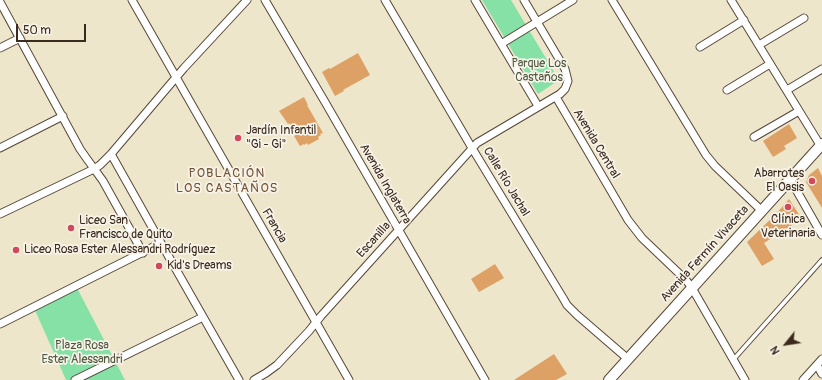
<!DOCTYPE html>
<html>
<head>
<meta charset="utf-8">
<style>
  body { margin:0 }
  #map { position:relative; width:822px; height:380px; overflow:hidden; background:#eee6cb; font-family:Pangolin,sans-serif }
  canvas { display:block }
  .north { position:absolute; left:766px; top:324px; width:40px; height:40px; -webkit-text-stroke:3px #f7f3e8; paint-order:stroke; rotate:240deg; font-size:11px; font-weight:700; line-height:16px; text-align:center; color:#3b2a1e }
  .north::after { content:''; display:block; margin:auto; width:14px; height:18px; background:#3b2a1e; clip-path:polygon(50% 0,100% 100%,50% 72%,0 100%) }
  .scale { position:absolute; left:16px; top:24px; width:70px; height:18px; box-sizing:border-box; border:2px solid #3b2a1e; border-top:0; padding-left:5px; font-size:12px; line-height:14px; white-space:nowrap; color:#3b2a1e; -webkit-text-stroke:3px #f7f3e8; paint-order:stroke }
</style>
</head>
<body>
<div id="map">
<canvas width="822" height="380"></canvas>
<div class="north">N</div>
<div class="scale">50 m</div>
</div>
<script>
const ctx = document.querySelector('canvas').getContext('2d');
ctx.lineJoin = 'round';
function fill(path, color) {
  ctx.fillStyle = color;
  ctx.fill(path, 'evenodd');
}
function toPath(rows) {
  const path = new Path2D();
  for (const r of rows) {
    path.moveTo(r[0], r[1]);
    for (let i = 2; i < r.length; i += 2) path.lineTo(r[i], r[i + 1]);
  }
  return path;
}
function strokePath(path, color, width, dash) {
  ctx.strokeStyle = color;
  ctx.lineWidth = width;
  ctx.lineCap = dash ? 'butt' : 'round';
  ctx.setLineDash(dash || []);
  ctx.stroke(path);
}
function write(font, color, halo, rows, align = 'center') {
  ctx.font = font + ' Pangolin,sans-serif';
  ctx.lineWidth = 3.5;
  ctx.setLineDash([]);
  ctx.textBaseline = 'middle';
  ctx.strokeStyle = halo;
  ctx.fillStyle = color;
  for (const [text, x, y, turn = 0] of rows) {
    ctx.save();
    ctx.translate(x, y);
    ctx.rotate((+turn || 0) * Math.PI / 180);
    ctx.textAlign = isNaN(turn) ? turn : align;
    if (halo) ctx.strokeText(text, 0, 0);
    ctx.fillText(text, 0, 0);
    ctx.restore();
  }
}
fill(toPath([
  [482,0,511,0,559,80,538,94],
  [76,286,125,380,66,380,34,308]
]), '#86e1a7');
fill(toPath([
  [358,53,370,75,343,90,344,91,335,96,322,72,329,68,330,69],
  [304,97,308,105,307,105,323,133,320,134,321,135,318,137,319,139,308,145,307,143,304,145,304,144,300,146,294,136,296,135,289,123,288,124,279,111],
  [789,124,797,138,784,146,786,149,773,157,763,141],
  [818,168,822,176,822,208,806,182,809,175],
  [789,199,802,219,764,243,774,259,762,266,747,242,775,215],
  [495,264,504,278,479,292,471,279],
  [554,354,567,374,556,380,514,380]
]), '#dea165');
const lane = toPath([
  [733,360,822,260]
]);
const street = toPath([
  [132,0,349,380],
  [265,0,325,102,485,380],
  [385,0,472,148,563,298,567,305,577,315,628,359],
  [475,0,538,106],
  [612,0,706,155,715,166,762,211],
  [731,0,820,145],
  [0,2,80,149,87,159,103,181,143,253],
  [501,44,573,0],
  [759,45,804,18],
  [700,47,744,20],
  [0,48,20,38],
  [727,90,770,64],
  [787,90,822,69],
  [556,97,628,220,642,238,686,280,692,288,745,380],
  [754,137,799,111],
  [0,148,63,116],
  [111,154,161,243,239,380],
  [790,179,822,235],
  [0,214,94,169,100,165,111,154,184,68,247,0],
  [0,324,161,243],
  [817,365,822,374],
  [75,380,203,317],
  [254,380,266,373,277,365,309,331,321,316,477,143,560,94,565,89,568,81,565,69,524,0],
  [803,380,822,359]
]);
const secondary = toPath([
  [609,380,822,144]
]);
strokePath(lane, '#564638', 5.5);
strokePath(street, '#564638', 9);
strokePath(secondary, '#564638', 12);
strokePath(lane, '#fff', 3.5);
strokePath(street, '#fff', 7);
strokePath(secondary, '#fff', 10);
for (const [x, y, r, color] of [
  [238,138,4,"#d1495b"],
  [812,181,4,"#d1495b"],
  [788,207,4,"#d1495b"],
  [71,228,4,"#d1495b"],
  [16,250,4,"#d1495b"],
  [159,266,4,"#d1495b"]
]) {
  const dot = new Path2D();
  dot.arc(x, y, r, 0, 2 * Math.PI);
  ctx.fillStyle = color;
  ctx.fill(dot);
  strokePath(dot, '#f7f3e8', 1.5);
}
write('12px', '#4e5840', '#f7f3e8', [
  ["Parque Los",539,64],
  ["Castaños",539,78],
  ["Plaza Rosa",82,346],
  ["Ester Alessandri",82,360]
]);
write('12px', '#3b2a1e', '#f7f3e8', [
  ["Jardín Infantil",246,131],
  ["\"Gi - Gi\"",246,145],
  ["Abarrotes",804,174,"right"],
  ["El Oasis",804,188,"right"],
  ["Clínica",788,220,"center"],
  ["Veterinaria",788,234,"center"],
  ["Liceo San",79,221],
  ["Francisco de Quito",79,235],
  ["Liceo Rosa Ester Alessandri Rodríguez",24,250],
  ["Kid's Dreams",167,266]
], 'left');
write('12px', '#3b2a1e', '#f7f3e8', [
  ["Avenida Central",596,144,59],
  ["Calle Río Jachal",506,182,59],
  ["Avenida Inglaterra",385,184,60],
  ["Francia",274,226,60],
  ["Escanilla",374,240,-48],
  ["Avenida Fermín Vivaceta",705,254,-48]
]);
ctx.letterSpacing = '1px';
write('13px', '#745437', '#f7f3e8', [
  ["POBLACIÓN",227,174],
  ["LOS CASTAÑOS",227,189]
]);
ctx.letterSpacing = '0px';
</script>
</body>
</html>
